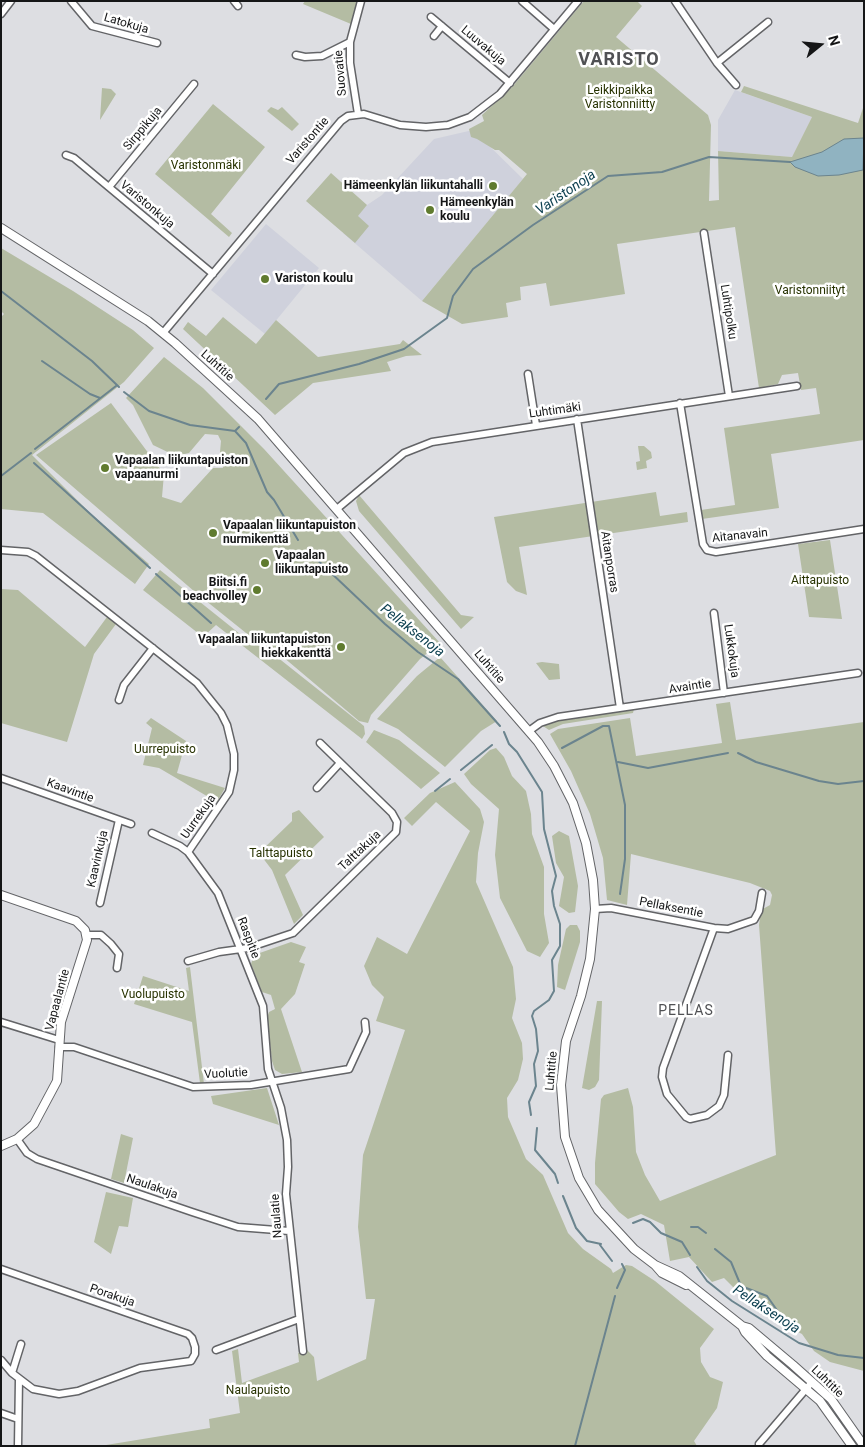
<!DOCTYPE html>
<html>
<head>
<meta charset="utf-8">
<style>
  body { margin:0 }
  #map { position:relative; width:865px; height:1447px; overflow:hidden; background:#dddee2; font-family:Roboto,sans-serif }
  canvas { display:block }
  .frame { position:absolute; inset:0; border:2px solid #151617; pointer-events:none }
  .north { position:absolute; left:795px; top:20px; width:50px; height:50px; -webkit-text-stroke:4px #fff; paint-order:stroke; rotate:73deg; font-size:14px; font-weight:700; line-height:20px; text-align:center; color:#151617 }
  .north::after { content:''; display:block; margin:auto; width:18px; height:22px; background:#151617; clip-path:polygon(50% 0,100% 100%,50% 72%,0 100%) }
</style>
</head>
<body>
<div id="map">
<canvas width="865" height="1447"></canvas>
<div class="frame"></div>
<div class="north">N</div>
</div>
<script>
const ctx = document.querySelector('canvas').getContext('2d');
ctx.lineJoin = 'round';
function fill(path, color) {
  ctx.fillStyle = color;
  ctx.fill(path, 'evenodd');
}
function toPath(rows) {
  const path = new Path2D();
  for (const r of rows) {
    path.moveTo(r[0], r[1]);
    for (let i = 2; i < r.length; i += 2) path.lineTo(r[i], r[i + 1]);
  }
  return path;
}
function strokePath(path, color, width, dash) {
  ctx.strokeStyle = color;
  ctx.lineWidth = width;
  ctx.lineCap = dash ? 'butt' : 'round';
  ctx.setLineDash(dash || []);
  ctx.stroke(path);
}
function write(font, color, halo, rows, align = 'center') {
  ctx.font = font + ' Roboto,sans-serif';
  ctx.lineWidth = 5;
  ctx.setLineDash([]);
  ctx.textBaseline = 'middle';
  ctx.strokeStyle = halo;
  ctx.fillStyle = color;
  for (const [text, x, y, turn = 0] of rows) {
    ctx.save();
    ctx.translate(x, y);
    ctx.rotate((+turn || 0) * Math.PI / 180);
    ctx.textAlign = isNaN(turn) ? turn : align;
    if (halo) ctx.strokeText(text, 0, 0);
    ctx.fillText(text, 0, 0);
    ctx.restore();
  }
}
fill(toPath([
  [735,90,812,117,792,157,718,151,718,120],
  [473,130,523,179,422,301,343,233,367,205,382,195,434,139],
  [266,224,319,268,265,334,211,290]
]), '#cfd1dc');
fill(toPath([
  [305,1,357,1,351,24,303,4],
  [584,1,637,1,642,6,616,37,708,115,711,125,709,201,719,200,718,151,792,157,812,117,741,92,744,86,858,123,864,105,864,440,771,454,779,508,702,519,701,510,735,505,724,428,820,414,816,388,801,390,798,373,782,375,778,384,759,388,735,227,617,244,625,294,550,306,546,283,520,287,521,300,506,303,508,317,462,324,422,301,527,174,499,150,495,150,477,139,471,137,469,129,484,121,482,115,513,86],
  [102,88,111,89,116,94,100,120],
  [213,104,265,147,211,214,232,233,229,237,155,174],
  [271,107,278,110,282,107,299,124,292,131,267,111],
  [331,173,367,205,358,216,369,226,355,243,306,201],
  [1,248,73,291,133,330,154,348,124,382,32,455,89,512,149,564,135,584,43,513,1,509,1,317,4,314,1,311],
  [223,317,256,344,276,320,318,357,400,344,403,340,422,355,406,356,387,362,391,371,313,383,275,415,183,329,188,322,206,336],
  [164,357,203,388,264,449,440,643,420,659,371,715,368,723,359,721,270,646,256,641,195,592,36,455,111,403,164,474,162,497,181,503,213,468,223,468,220,452,221,441,218,435,205,434,189,453,176,456,153,445,133,405,126,398],
  [638,446,644,446,651,452,652,458,646,461,647,468,637,470,636,462,640,461],
  [656,492,660,516,687,512,688,522,519,547,527,595,516,591,507,582,494,517],
  [359,495,461,615,474,617,461,629,359,511,356,501],
  [830,540,842,619,809,617,798,544],
  [160,570,245,638,272,653,364,726,365,734,362,739,216,625,203,637,143,590],
  [1,589,18,590,85,647,107,617,116,624,94,654,67,742,1,723],
  [440,657,497,721,481,731,445,767,398,729,377,719,417,676],
  [542,662,559,664,560,679,549,680,536,663],
  [730,702,736,740,864,722,864,1371,830,1362,814,1351,802,1334,792,1329,762,1305,740,1294,724,1278,712,1282,689,1257,670,1261,664,1225,641,1214,628,1219,619,1212,595,1184,595,1163,601,1099,604,1095,628,1088,633,1107,636,1152,645,1175,660,1201,776,1155,759,925,761,910,770,905,772,895,770,891,750,883,631,854,627,905,607,900,603,858,590,814,571,771,550,734,558,729,630,718,636,756,722,743,716,704],
  [634,709,633,713,563,724,549,730,543,726,560,720],
  [151,718,186,741,177,773,225,788,217,802,159,768,143,765,152,728,146,723],
  [374,730,399,740,440,773,421,789,366,742],
  [496,748,504,757,512,776,526,791,531,814,532,834,544,867,544,914,549,943,540,957,527,951,500,898,495,855,499,809,471,784,464,774,490,750],
  [455,782,480,809,484,822,478,853,476,882,513,967,516,999,512,1018,522,1043,523,1059,518,1080,507,1098,508,1117,526,1159,543,1175,568,1233,583,1249,611,1269,613,1273,626,1265,632,1266,655,1281,714,1329,700,1348,701,1362,710,1377,723,1382,717,1408,694,1441,697,1446,100,1446,210,1428,209,1419,240,1413,232,1351,238,1349,242,1383,299,1362,298,1353,307,1350,314,1357,317,1381,366,1359,375,1299,366,1299,358,1227,363,1155,405,1030,376,1021,384,997,372,985,364,966,377,937,407,954,470,831,436,802,412,826,404,818,430,793],
  [299,810,324,837,285,875,303,915,294,924,272,870,259,853,292,821,292,813],
  [559,831,569,836,578,886,575,912,569,913,559,906,564,877,556,863,552,836],
  [570,925,577,925,580,931,580,942,565,990,557,987,558,965,566,929],
  [291,942,306,947,299,962,305,964,295,994,281,1009,302,1072,282,1074,275,1070,272,1061,267,1018,269,1012,275,1009,271,995,262,992,251,964,254,955],
  [190,967,204,1084,200,1083,192,1022,134,1004,143,976,189,991,186,968],
  [597,1001,602,1001,599,1080,595,1087,589,1090,582,1088],
  [267,1088,279,1125,213,1104,211,1096],
  [121,1134,133,1138,124,1183,111,1179],
  [106,1192,133,1198,128,1227,119,1226,111,1254,94,1242]
]), '#b4bca3');
const water = toPath([
  [864,138,863,170,839,175,818,176,795,167,790,162,822,152,844,139,864,138]
]);
fill(water, '#90b3c1');
strokePath(water, '#6b848e', 1);
strokePath(toPath([
  [1,291,92,361,119,387],
  [42,361,90,394,100,398],
  [124,392,149,411,190,425,235,431],
  [266,399,279,384,359,364,404,349,447,318,453,296,473,269,533,225,608,176,662,172,709,157,790,162],
  [235,431,246,443,267,492,274,500,298,540],
  [235,431,239,427],
  [35,449,116,386],
  [34,463,150,568],
  [1,476,31,453],
  [310,553,385,624,418,652,458,679,500,726],
  [156,574,211,623],
  [504,732,509,744,517,752,542,792,544,829,556,876,552,891,554,906,560,924,560,946,552,960,554,991,549,1000,534,1011,532,1016,536,1029,538,1051,534,1064,536,1086,529,1102,531,1115],
  [562,748,603,726,609,726,625,805,625,859,620,894],
  [738,753,756,762,819,781,838,784,864,781],
  [618,762,648,768,728,753],
  [461,770,492,745],
  [435,791,450,779],
  [537,1128,535,1150,555,1174,558,1183],
  [563,1196,576,1228,587,1241,601,1244],
  [633,1223,643,1219,650,1222,661,1233,682,1242,690,1255],
  [691,1227,698,1227,706,1233],
  [600,1245,612,1261],
  [715,1249,731,1262,741,1286,767,1296,786,1323,797,1332],
  [697,1267,707,1281,732,1301,799,1343,838,1355,864,1358],
  [617,1288,625,1270,622,1264],
  [575,1446,615,1296]
]), '#6b848e', 2);
const minor = toPath([
  [71,1,92,26,157,43],
  [234,1,238,6],
  [522,1,554,29],
  [675,1,717,63,736,85],
  [1,14,11,1],
  [431,17,510,83],
  [434,36,442,26],
  [296,55,305,57,322,56,350,42],
  [717,63,768,22],
  [358,114,350,63,350,42,361,1],
  [66,155,74,158,213,274],
  [109,187,194,84],
  [704,233,729,396],
  [163,333,341,121,348,116,364,114,400,125,426,127,448,125,470,117,500,94,578,1],
  [528,374,536,425],
  [680,403,703,544,707,550,716,552,864,529],
  [577,419,620,708],
  [338,508,404,453,432,442,797,386],
  [1,550,28,552,36,556,197,683,221,713,227,725,234,754,234,770,229,792,188,852],
  [714,613,724,693],
  [119,700,124,685,153,648],
  [529,731,540,723,558,717,858,673],
  [1,778,131,824],
  [317,788,340,763],
  [152,833,180,846,188,852,218,893,263,1006,268,1069,281,1108,287,1140,288,1167,286,1194,303,1351],
  [100,903,119,820],
  [595,909,611,908,714,928,728,929,754,920,759,911,762,893],
  [714,928,663,1068,662,1077,667,1094,686,1117,690,1119,707,1115,719,1106,724,1095,728,1055],
  [87,935,101,935,111,944,119,954,117,968],
  [188,961,219,952,248,948,293,933,396,832,397,822,392,813,320,743],
  [1,1022,59,1040],
  [59,1047,74,1047,193,1087,251,1085,349,1069,366,1032,365,1022],
  [17,1139,27,1153,37,1159,192,1212,238,1227,289,1231],
  [1,1269,188,1334,192,1338,195,1347,195,1354,191,1361,140,1368,78,1391,59,1394,33,1389,12,1373,1,1360],
  [216,1350,299,1319],
  [12,1373,21,1344],
  [1,1413,18,1419],
  [759,1444,812,1382],
  [18,1446,19,1379]
]);
const tertiary = toPath([
  [1,228,148,321,175,343,258,419,538,742,554,766,573,803,586,843,593,880,595,909,590,959,581,996,566,1041,561,1085,565,1137,579,1178,598,1210,634,1249,655,1265,679,1276,742,1326,749,1328,793,1365,831,1399,864,1446],
  [1,895,76,921,85,930,87,940,61,1022,57,1081,34,1124,17,1139,1,1146],
  [655,1265,662,1273,686,1285],
  [742,1326,745,1332,767,1356,820,1401,852,1446]
]);
strokePath(minor, '#636467', 9);
strokePath(tertiary, '#636467', 10);
strokePath(minor, '#fff', 6);
strokePath(tertiary, '#fff', 8);
for (const [x, y, r, color] of [
  [493,186,5,"#607b2f"],
  [430,210,5,"#607b2f"],
  [265,279,5,"#607b2f"],
  [105,468,5,"#607b2f"],
  [213,533,5,"#607b2f"],
  [265,563,5,"#607b2f"],
  [257,590,5,"#607b2f"],
  [341,647,5,"#607b2f"]
]) {
  const dot = new Path2D();
  dot.arc(x, y, r, 0, 2 * Math.PI);
  ctx.fillStyle = color;
  ctx.fill(dot);
  strokePath(dot, '#fff', 2);
}
write('12px', '#151617', '#fff', [
  ["Latokuja",126,24,16],
  ["Luuvakuja",483,46,40],
  ["Suovatie",341,73,-95],
  ["Sirppikuja",143,129,-50],
  ["Varistontie",308,141,-49],
  ["Varistonkuja",147,205,40],
  ["Luhtipolku",728,312,81],
  ["Luhtitie",217,366,42],
  ["Luhtimäki",555,411,-8],
  ["Aitanavain",740,536,-6],
  ["Aitanporras",609,562,81],
  ["Lukkokuja",731,651,82],
  ["Luhtitie",489,667,49],
  ["Avaintie",690,687,-9],
  ["Kaavintie",70,791,20],
  ["Uurrekuja",199,817,-55],
  ["Talttakuja",360,851,-43],
  ["Kaavinkuja",98,859,-77],
  ["Pellaksentie",671,908,11],
  ["Raspitie",248,938,69],
  ["Vapaalantie",58,1000,-75],
  ["Luhtitie",552,1071,-85],
  ["Vuolutie",226,1074,-3],
  ["Naulakuja",152,1187,19],
  ["Naulatie",277,1216,-94],
  ["Porakuja",112,1296,19],
  ["Luhtitie",827,1382,44]
]);
write('12px', '#273200', '#fff', [
  ["Leikkipaikka",620,91],
  ["Varistonniitty",620,105],
  ["Varistonmäki",206,166],
  ["Varistonniityt",810,291],
  ["Aittapuisto",820,581],
  ["Uurrepuisto",165,750],
  ["Talttapuisto",281,854],
  ["Vuolupuisto",153,995],
  ["Naulapuisto",258,1391]
]);
write('bold 12px', '#151617', '#fff', [
  ["Hämeenkylän liikuntahalli",483,186,"right"],
  ["Hämeenkylän",440,203],
  ["koulu",440,217],
  ["Variston koulu",275,279],
  ["Vapaalan liikuntapuiston",115,461],
  ["vapaanurmi",115,475],
  ["Vapaalan liikuntapuiston",223,526],
  ["nurmikenttä",223,540],
  ["Vapaalan",275,556],
  ["liikuntapuisto",275,570],
  ["Biitsi.fi",247,583,"right"],
  ["beachvolley",247,597,"right"],
  ["Vapaalan liikuntapuiston",331,640,"right"],
  ["hiekkakenttä",331,654,"right"]
], 'left');
write('italic 14px', '#0e4151', '#fff', [
  ["Varistonoja",566,193,-34],
  ["Pellaksenoja",412,631,38],
  ["Pellaksenoja",766,1310,33]
]);
ctx.letterSpacing = '1px';
write('14px', '#505154', '#fff', [
  ["PELLAS",686,1011]
]);
ctx.letterSpacing = '0px';
ctx.letterSpacing = '1px';
write('bold 18px', '#505154', '#fff', [
  ["VARISTO",619,60]
]);
ctx.letterSpacing = '0px';
</script>
</body>
</html>
